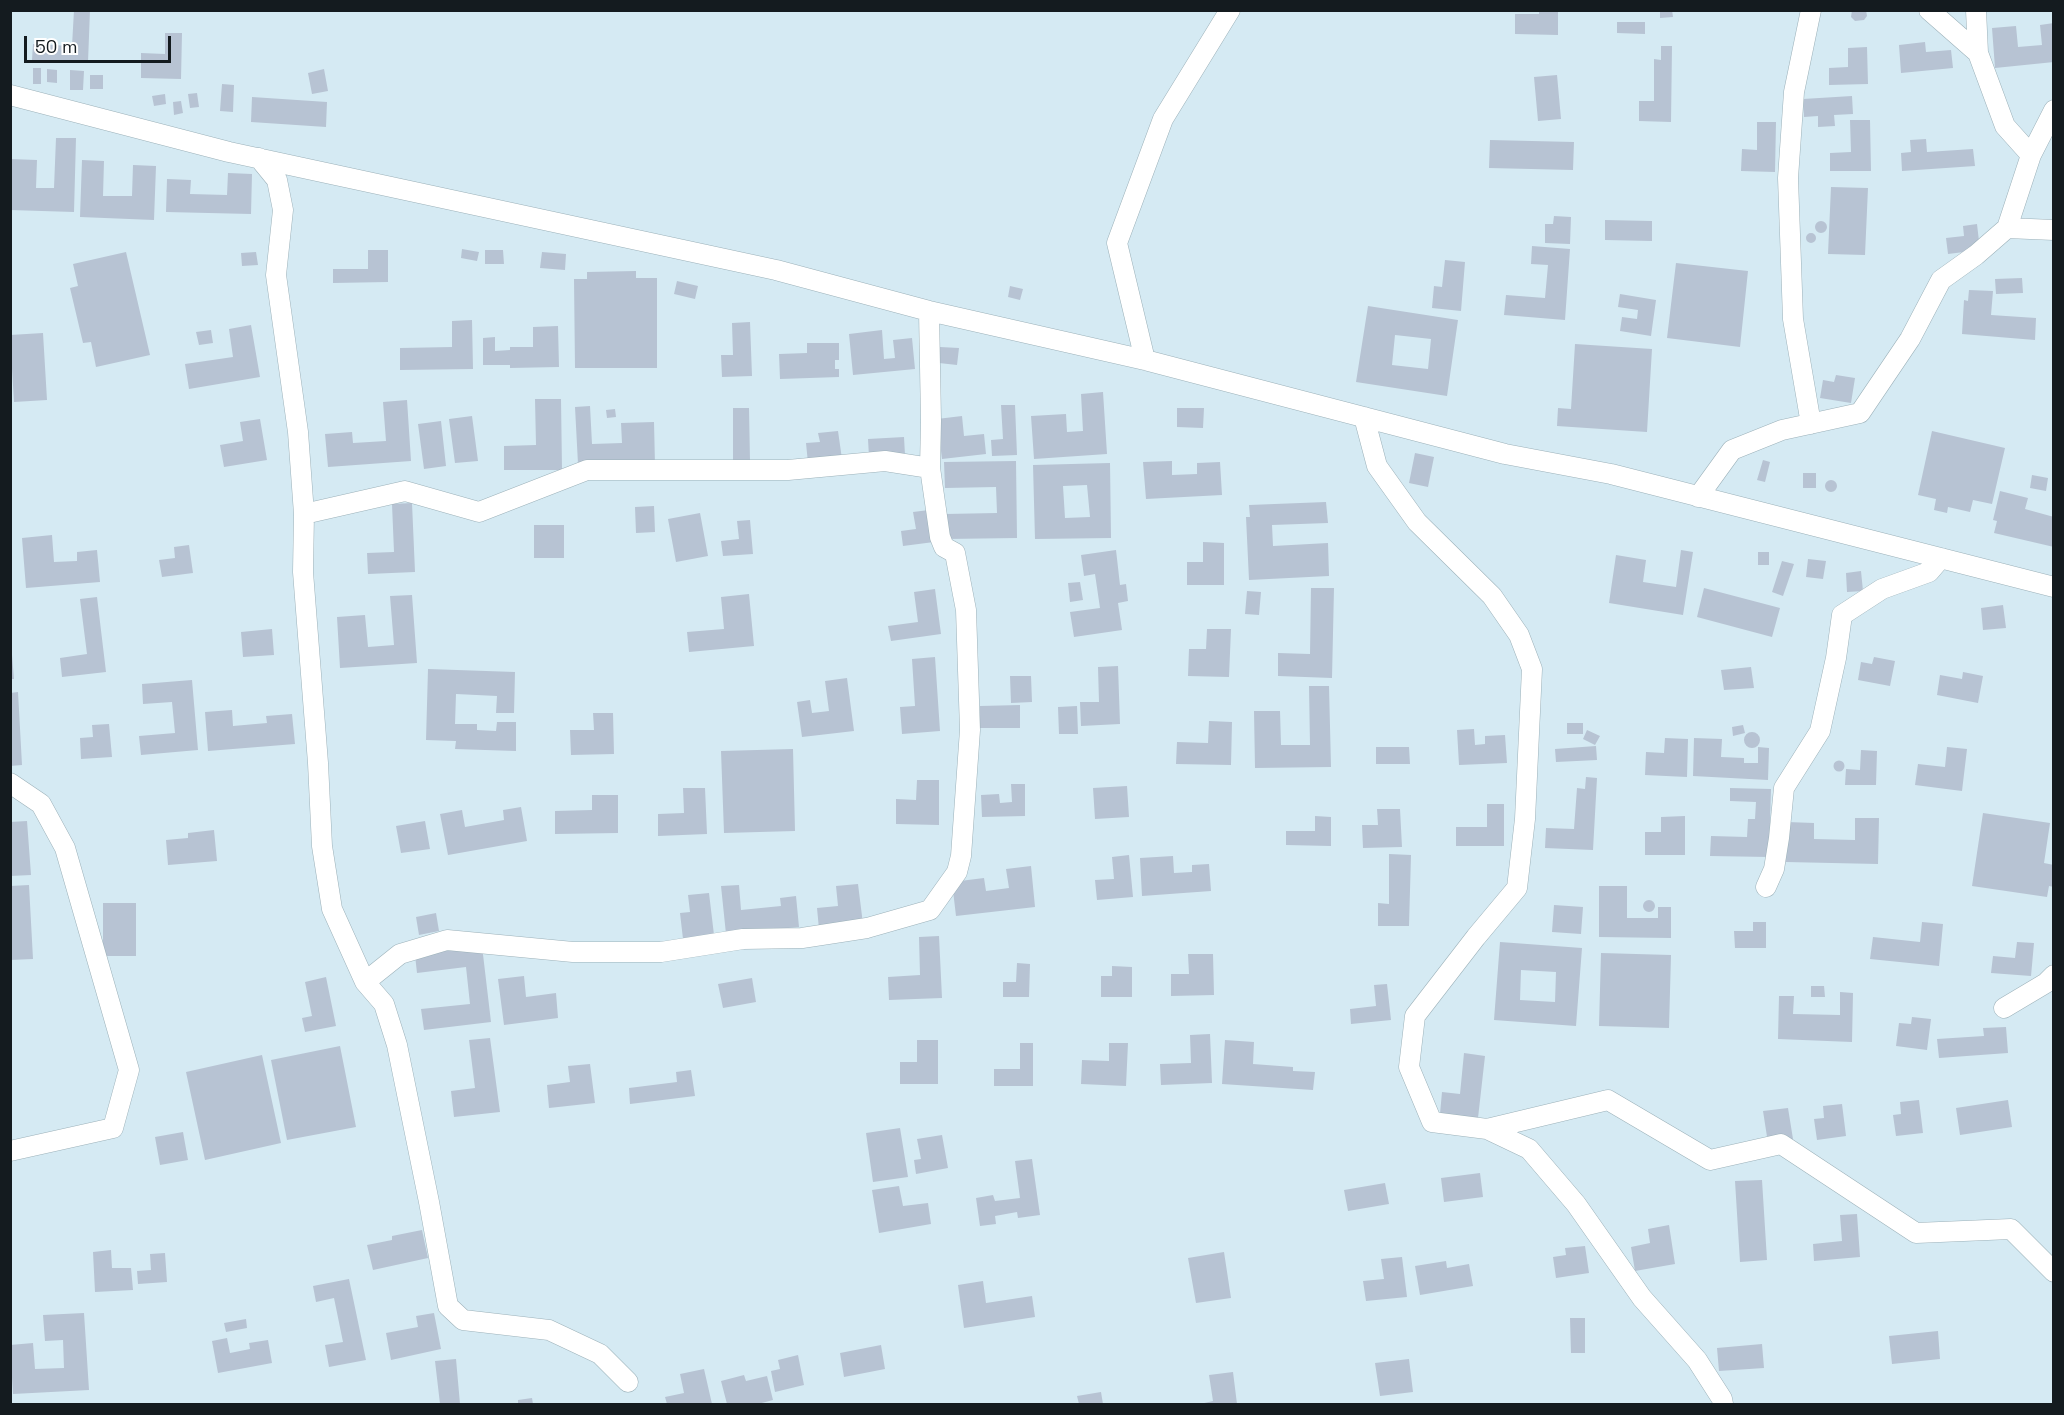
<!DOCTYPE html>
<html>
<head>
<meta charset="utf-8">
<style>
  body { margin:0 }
  #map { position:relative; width:2064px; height:1415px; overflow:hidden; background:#d5eaf3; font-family:"Space Grotesk",sans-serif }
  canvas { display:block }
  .frame { position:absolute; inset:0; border:12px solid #141b1f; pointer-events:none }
  .scale { position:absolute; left:24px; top:36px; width:147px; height:27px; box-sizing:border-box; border:3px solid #141b1f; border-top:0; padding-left:8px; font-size:18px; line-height:21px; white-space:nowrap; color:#141b1f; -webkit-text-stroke:4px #fff; paint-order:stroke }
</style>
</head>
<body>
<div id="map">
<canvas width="2064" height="1415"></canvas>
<div class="frame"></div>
<div class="scale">50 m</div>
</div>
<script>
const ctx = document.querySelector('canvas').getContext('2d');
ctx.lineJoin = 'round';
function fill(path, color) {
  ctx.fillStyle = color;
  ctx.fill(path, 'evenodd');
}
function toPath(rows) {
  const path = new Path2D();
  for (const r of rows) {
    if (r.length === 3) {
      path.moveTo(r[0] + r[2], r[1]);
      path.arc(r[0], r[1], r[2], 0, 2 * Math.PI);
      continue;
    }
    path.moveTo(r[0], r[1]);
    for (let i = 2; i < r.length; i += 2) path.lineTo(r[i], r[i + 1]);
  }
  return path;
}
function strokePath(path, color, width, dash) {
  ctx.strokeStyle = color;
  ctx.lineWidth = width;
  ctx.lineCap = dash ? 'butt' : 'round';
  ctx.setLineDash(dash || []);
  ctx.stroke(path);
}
fill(toPath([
  [74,10,90,10,88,62,32,60,33,44,72,46],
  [1539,10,1558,10,1558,35,1515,34,1515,14,1539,14],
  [1660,10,1672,10,1673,17,1660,18],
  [1852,10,1866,10,1867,16,1864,20,1855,21,1851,17],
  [1617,22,1645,22,1645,34,1617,33],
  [2054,23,2054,62,1995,68,1992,28,2016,26,2018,47,2042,45,2040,25],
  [165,33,182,33,181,79,141,78,141,53,165,54],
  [1925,42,1926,52,1951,50,1953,68,1901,73,1899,45],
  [1661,46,1672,46,1671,122,1639,121,1639,101,1654,101,1654,59,1661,60],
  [1867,47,1868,84,1829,85,1829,68,1848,67,1848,48],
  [33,68,41,68,41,84,33,84],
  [47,69,57,70,57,83,47,82],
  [324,69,328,91,312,94,308,73],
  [70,70,84,71,83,90,70,90],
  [90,75,103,75,103,89,90,89],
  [1557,75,1561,119,1538,121,1534,77],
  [222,84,234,85,233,112,220,111],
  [197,93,199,107,190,108,188,94],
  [165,94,166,104,154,106,152,96],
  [1852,96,1853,114,1834,115,1835,126,1818,127,1818,116,1804,117,1803,99],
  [252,97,327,102,326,127,251,122],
  [181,101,183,113,174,115,173,102],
  [1850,120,1870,120,1871,171,1830,171,1830,153,1851,152],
  [1757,122,1776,122,1775,172,1741,171,1742,149,1757,150],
  [56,138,76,138,74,212,10,210,10,159,37,160,36,188,54,188],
  [1926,139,1927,152,1973,149,1975,166,1902,171,1901,153,1911,152,1910,140],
  [1490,140,1574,142,1573,170,1489,168],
  [82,160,104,161,103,196,132,196,133,165,156,166,154,220,80,217],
  [228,173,252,174,251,214,166,212,167,179,191,180,190,194,227,195],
  [1831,187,1868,188,1865,255,1828,254],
  [1554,216,1571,217,1570,244,1545,243,1545,224,1553,224],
  [1605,220,1652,221,1652,241,1605,240],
  [1821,227,6],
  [1977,224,1980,250,1948,254,1946,238,1964,236,1963,226],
  [1811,238,5],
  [1532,246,1570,249,1565,320,1504,315,1506,295,1545,298,1548,265,1531,264],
  [462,249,479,252,477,261,461,258],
  [368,250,388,250,388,282,333,283,333,269,368,269],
  [485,250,503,250,504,264,485,264],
  [126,252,150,355,96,367,91,342,83,343,70,288,78,286,73,264],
  [256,252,258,265,242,266,241,253],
  [542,252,566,254,565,270,540,268],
  [1445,260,1465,262,1461,311,1432,308,1434,286,1442,287],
  [1676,263,1748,271,1740,347,1667,338],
  [636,271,636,278,657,278,657,368,575,368,574,279,587,279,587,272],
  [2022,278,2023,293,1996,294,1995,279],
  [677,281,698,286,695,299,674,294],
  [1010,286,1023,289,1020,300,1008,297],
  [1969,290,1993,291,1991,315,2036,318,2035,340,1962,334,1964,300,1968,301],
  [1620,294,1656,300,1651,336,1620,331,1622,317,1637,319,1638,310,1618,307],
  [1368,306,1458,320,1447,396,1356,382],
  [1395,335,1431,339,1428,369,1392,365],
  [472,320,473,369,400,370,400,348,452,347,452,321],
  [750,322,752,376,722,377,721,355,733,355,732,323],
  [251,325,260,377,189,389,185,364,233,357,229,329],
  [558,326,559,367,510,368,510,365,483,365,483,338,495,337,495,351,510,350,510,347,533,347,533,327],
  [211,330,213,343,199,345,196,332],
  [882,330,884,359,895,358,893,340,912,338,915,369,853,375,849,334],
  [43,333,47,400,14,402,10,335],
  [807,343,839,343,839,360,835,360,835,369,839,369,839,377,780,379,779,354,807,353],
  [1575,344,1652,349,1647,432,1557,426,1558,408,1571,409],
  [940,347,959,348,957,365,939,363],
  [1836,375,1855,378,1851,403,1820,398,1823,380,1834,382],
  [1103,392,1107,454,1034,459,1031,416,1066,414,1067,432,1083,431,1081,394],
  [535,399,561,399,562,470,504,470,504,446,536,445],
  [407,400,411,461,328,467,325,434,352,432,353,443,386,441,383,402],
  [1001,405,1015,405,1017,455,992,456,991,440,1003,439],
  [590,406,592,444,622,443,621,423,654,422,655,465,578,464,575,407],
  [733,408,749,408,750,461,733,461],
  [1177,408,1204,408,1203,428,1177,427],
  [615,409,616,417,607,418,606,410],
  [472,416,478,461,455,463,449,419],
  [962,416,964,436,984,434,986,454,942,459,937,419],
  [260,419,267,460,224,467,220,445,243,441,240,422],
  [441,421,446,466,424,469,418,424],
  [838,431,842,459,808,463,806,443,820,442,818,433],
  [1932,431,2005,448,1992,504,1973,500,1970,512,1948,507,1947,513,1934,510,1936,499,1918,495],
  [904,437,905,455,869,457,868,439],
  [1415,453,1434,457,1428,487,1409,483],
  [1763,460,1770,462,1765,482,1757,480],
  [1016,461,1017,538,946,539,945,514,997,513,996,487,945,488,944,462],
  [1172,461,1172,475,1197,474,1197,463,1220,462,1222,495,1146,499,1143,462],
  [1110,463,1111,538,1035,539,1033,465],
  [1087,485,1090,517,1065,518,1063,486],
  [1803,473,1816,473,1816,488,1803,488],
  [2032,475,2048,478,2046,491,2030,488],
  [1831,486,6],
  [2000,491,2028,498,2025,509,2054,517,2054,547,1994,533,1997,521,1993,520],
  [1326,502,1328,523,1272,525,1273,546,1328,543,1329,576,1249,580,1246,517,1250,517,1249,505],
  [412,503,415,572,368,574,367,553,394,552,392,504],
  [654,506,655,532,636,533,635,507],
  [929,510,934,542,903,546,901,531,916,529,913,512],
  [700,513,708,556,676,562,668,519],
  [750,520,753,554,723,556,721,541,739,539,737,521],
  [534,525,564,525,564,558,534,558],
  [52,535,54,562,77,561,77,552,97,550,100,582,26,588,22,538],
  [1203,542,1224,543,1224,585,1187,585,1187,562,1203,562],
  [189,545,193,573,162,577,159,560,175,558,174,547],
  [1116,550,1120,585,1126,584,1128,601,1118,603,1122,630,1074,637,1070,612,1100,608,1095,574,1084,576,1081,555],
  [1681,550,1693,552,1683,615,1609,603,1616,555,1646,560,1643,582,1676,587],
  [1758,552,1769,552,1769,565,1758,565],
  [1808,559,1826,561,1823,579,1806,577],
  [1782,561,1794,564,1783,596,1772,592],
  [1861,571,1863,591,1847,592,1846,573],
  [1080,582,1083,600,1070,602,1068,583],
  [1311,588,1334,588,1332,678,1278,676,1278,653,1310,654],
  [1704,588,1780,608,1772,637,1697,617],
  [935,589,941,634,891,641,888,626,918,622,914,592],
  [1247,591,1261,592,1259,615,1245,614],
  [749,594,754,646,689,652,687,632,724,629,721,597],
  [412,595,417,663,340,668,337,617,365,615,368,647,394,645,390,596],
  [97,597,106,672,62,677,60,658,87,654,80,599],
  [2003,605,2006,628,1983,630,1981,608],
  [272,629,274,655,243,657,241,632],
  [1207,629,1231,629,1229,677,1188,676,1189,649,1206,649],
  [10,655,12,655,14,679,10,679],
  [935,657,940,731,902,734,900,707,915,706,912,659],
  [1874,657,1895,661,1890,686,1858,680,1861,662,1872,664],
  [1118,666,1120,724,1081,726,1080,702,1099,702,1098,667],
  [1751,667,1754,688,1724,690,1721,670],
  [428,669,515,672,514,713,496,713,497,696,456,694,455,724,477,724,477,730,496,731,497,722,516,722,516,751,455,749,456,741,426,740],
  [1963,672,1983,676,1978,703,1937,695,1940,675,1962,679],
  [1010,676,1031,676,1032,702,1011,703],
  [847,678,854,731,802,737,797,702,810,700,812,713,829,711,825,681],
  [192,680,198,750,141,755,139,736,175,733,172,702,143,704,142,684],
  [1309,686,1329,686,1331,767,1255,768,1254,711,1280,711,1281,745,1310,745],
  [18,692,22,765,10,766,10,693],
  [1020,705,1020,728,980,728,980,706],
  [1077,706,1078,734,1059,734,1058,707],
  [232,710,233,726,267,723,266,716,292,714,295,744,208,751,205,712],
  [593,713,613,713,614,754,571,755,570,730,594,730],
  [1209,721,1232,722,1231,765,1176,764,1177,742,1208,743],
  [1567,723,1583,723,1583,734,1567,734],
  [109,724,112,757,81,759,80,738,93,737,92,725],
  [1743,725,1745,733,1733,736,1732,727],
  [1474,729,1475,745,1485,744,1485,736,1505,735,1507,763,1459,765,1457,730],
  [1587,730,1600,736,1595,745,1583,739],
  [1752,740,8],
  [1665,738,1688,739,1687,777,1645,775,1646,752,1664,753],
  [1694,738,1722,739,1721,757,1744,758,1744,763,1758,763,1758,747,1769,748,1768,780,1693,776],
  [1596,746,1597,760,1556,762,1555,749],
  [1376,747,1409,747,1410,764,1376,764],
  [1947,747,1967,749,1962,791,1915,785,1918,764,1945,767],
  [793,749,795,831,724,833,721,751],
  [1861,750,1877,751,1876,785,1845,785,1846,769,1860,770],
  [1839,766,5.5],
  [1586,777,1597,778,1593,850,1545,848,1546,828,1574,829,1577,788,1585,789],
  [917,780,939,780,939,825,896,824,896,799,916,800],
  [1011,784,1025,784,1025,816,982,817,981,795,999,794,1000,803,1012,802],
  [1127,786,1129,817,1095,819,1093,788],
  [683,788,705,788,707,834,658,836,658,814,684,813],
  [1730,788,1771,789,1769,857,1710,856,1711,836,1747,837,1748,819,1755,819,1756,802,1730,801],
  [592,795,618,795,618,833,555,834,555,811,592,810],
  [1487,804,1504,804,1504,846,1456,846,1456,827,1487,827],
  [521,807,527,841,448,855,440,814,462,810,465,827,504,820,503,810],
  [1377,809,1400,809,1402,847,1363,848,1362,825,1378,825],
  [1983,813,2050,823,2044,863,2054,865,2054,887,2049,886,2047,897,1972,886],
  [1315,816,1331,817,1331,846,1286,845,1286,831,1315,831],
  [1685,816,1685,855,1645,855,1645,832,1661,832,1661,817],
  [1855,818,1879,818,1878,864,1786,862,1787,822,1814,823,1814,839,1855,840],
  [27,821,31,875,10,876,10,822],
  [425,821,430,849,401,853,396,826],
  [214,830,217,861,168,865,166,840,188,838,188,833],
  [1389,854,1411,855,1409,926,1378,926,1378,903,1389,904],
  [1129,855,1133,897,1097,900,1095,880,1114,879,1112,857],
  [1173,856,1174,873,1192,872,1192,865,1209,864,1211,891,1142,896,1140,858],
  [1031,866,1035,907,956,916,952,882,984,878,986,891,1009,888,1006,869],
  [858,884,863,924,819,929,817,908,838,906,836,886],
  [29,885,33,959,10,960,10,886],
  [739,885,741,910,781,906,780,898,796,896,799,927,726,934,721,886],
  [1599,886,1627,886,1627,918,1658,918,1658,907,1671,907,1671,938,1599,937],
  [709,893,714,935,683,939,680,913,690,912,688,895],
  [1649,906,6],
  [103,903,136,903,136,956,103,956],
  [1554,905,1583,907,1581,934,1552,932],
  [436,913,439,931,419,935,416,917],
  [1753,922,1766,922,1766,948,1735,948,1734,931,1753,931],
  [1922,922,1943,924,1939,966,1870,959,1873,937,1920,942],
  [939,936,942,998,889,1000,888,977,920,975,919,937],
  [1500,942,1582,948,1576,1026,1494,1020],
  [1521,970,1556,972,1555,1002,1520,1000],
  [2017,942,2034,943,2031,976,1991,973,1993,956,2015,958],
  [482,946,491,1022,424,1030,421,1009,470,1004,466,967,417,973,415,955],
  [1601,953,1671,955,1669,1028,1599,1026],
  [1188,954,1213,954,1214,995,1171,996,1171,974,1189,974],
  [1017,963,1030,964,1029,997,1003,997,1003,982,1016,982],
  [1112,966,1132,967,1132,997,1101,997,1101,976,1112,976],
  [524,976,526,997,556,993,558,1018,504,1025,498,979],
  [326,977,336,1026,305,1032,302,1018,312,1016,305,982],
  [752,978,756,1002,723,1008,718,984],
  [1387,984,1391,1020,1351,1024,1350,1009,1376,1006,1374,985],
  [1811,986,1824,986,1825,997,1811,997],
  [1840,992,1853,993,1852,1042,1778,1039,1779,996,1794,996,1793,1014,1840,1015],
  [1912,1017,1931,1019,1927,1050,1896,1046,1899,1023,1911,1024],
  [2006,1027,2008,1053,1939,1058,1937,1039,1984,1036,1983,1028],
  [1210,1034,1212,1083,1161,1085,1160,1064,1191,1063,1190,1035],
  [490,1038,500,1112,454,1117,451,1091,475,1088,469,1040],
  [917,1040,938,1040,938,1084,900,1084,900,1062,917,1062],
  [1225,1040,1254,1042,1253,1064,1293,1067,1293,1071,1315,1072,1313,1090,1222,1084],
  [1020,1043,1033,1043,1033,1086,994,1086,994,1069,1020,1069],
  [1109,1043,1128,1043,1126,1086,1081,1084,1082,1060,1109,1061],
  [340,1046,356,1127,287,1140,271,1060],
  [1464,1053,1485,1056,1478,1118,1440,1114,1442,1092,1460,1094],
  [262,1055,281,1143,205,1160,186,1072],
  [590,1064,595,1103,549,1108,547,1085,570,1082,568,1066],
  [691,1070,695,1096,630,1104,629,1088,677,1082,676,1072],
  [1919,1100,1923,1133,1896,1136,1893,1115,1901,1114,1900,1102],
  [2008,1100,2012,1127,1960,1135,1956,1108],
  [1842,1104,1846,1136,1817,1140,1814,1119,1824,1118,1823,1106],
  [1788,1108,1793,1139,1768,1143,1763,1111],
  [900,1128,908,1177,873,1182,866,1133],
  [183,1132,188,1160,160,1165,155,1137],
  [942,1135,948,1168,916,1174,914,1160,921,1159,917,1139],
  [1032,1159,1040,1215,1018,1218,1017,1212,995,1216,996,1224,980,1226,976,1198,993,1195,995,1201,1020,1198,1015,1161],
  [1480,1173,1483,1197,1444,1202,1441,1178],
  [1762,1180,1767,1260,1740,1262,1735,1181],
  [1385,1183,1389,1204,1348,1211,1344,1190],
  [899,1186,903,1206,928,1203,931,1224,879,1233,872,1190],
  [1857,1214,1860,1257,1814,1261,1813,1244,1842,1241,1840,1215],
  [1669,1225,1675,1264,1635,1271,1631,1247,1650,1243,1648,1229],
  [422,1230,428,1258,373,1270,367,1245,392,1240,392,1236],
  [1585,1246,1589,1273,1556,1278,1553,1257,1566,1255,1565,1248],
  [111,1250,112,1268,131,1268,133,1290,95,1292,93,1252],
  [1224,1252,1231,1298,1196,1303,1188,1258],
  [165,1253,167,1282,138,1284,137,1271,151,1270,150,1254],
  [1402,1257,1407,1297,1366,1301,1363,1281,1384,1279,1381,1259],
  [1446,1261,1447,1268,1469,1264,1473,1286,1420,1295,1415,1266],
  [349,1279,366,1360,329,1367,325,1345,343,1342,334,1298,316,1302,313,1286],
  [983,1281,986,1303,1032,1296,1035,1317,964,1328,958,1285],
  [84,1313,89,1390,13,1394,10,1345,33,1343,35,1369,64,1368,63,1340,45,1341,43,1315],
  [434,1313,441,1349,391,1360,386,1333,418,1327,416,1316],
  [1570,1318,1585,1318,1585,1353,1571,1353],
  [246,1319,247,1328,226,1332,224,1323],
  [1938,1331,1940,1359,1892,1364,1889,1336],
  [227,1338,230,1353,250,1349,249,1343,268,1340,272,1363,218,1373,212,1341],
  [1762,1344,1764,1368,1719,1371,1717,1348],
  [881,1345,885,1369,844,1377,840,1353],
  [798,1355,804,1385,775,1392,771,1371,780,1369,778,1360],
  [456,1359,460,1404,440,1404,435,1361],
  [1409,1359,1413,1392,1380,1396,1375,1363],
  [704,1369,712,1404,667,1404,665,1397,684,1393,680,1374],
  [1233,1372,1237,1404,1200,1404,1213,1401,1209,1375],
  [744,1375,746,1381,767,1376,773,1400,758,1404,727,1404,721,1381],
  [1101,1392,1103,1404,1079,1404,1077,1396],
  [532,1398,533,1404,518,1404,518,1400]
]), '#b7c3d3');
const minor = toPath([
  [1929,10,1978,53,2005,126,2031,155],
  [1976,10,1978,53],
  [10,95,229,152,776,270,929,311,1145,360,1505,454,1611,474,2054,587],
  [259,158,277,180,283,210,276,275,298,432,304,514,303,572,318,763,322,846,332,909,365,982,384,1004,397,1045,429,1202,448,1306,463,1320,549,1330,600,1354,628,1382],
  [2007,228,2031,155,2054,110],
  [1145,360,1117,243,1163,119,1230,10],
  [1364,417,1377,466,1417,522,1492,596,1519,635,1532,669,1525,819,1517,888,1476,937,1415,1016,1409,1067,1432,1122,1487,1129,1529,1149,1576,1204,1642,1298,1697,1360,1722,1399,1723,1404],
  [1811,424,1793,319,1788,178,1794,92,1811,10],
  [1698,497,1732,450,1782,430,1860,413,1910,339,1941,280,1976,255,2007,228,2054,230],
  [304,514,405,491,479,512,587,470,788,470,885,461,930,468],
  [10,783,41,804,65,848,129,1070,113,1128,10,1151],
  [1766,887,1774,869,1779,838,1784,788,1820,731,1836,658,1842,615,1882,589,1929,572,1941,558],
  [365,982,400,954,447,940,573,952,661,952,743,939,802,938,867,928,930,910,957,872,961,856,970,730,966,610,955,553,944,547,940,537,930,468,931,421,929,311],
  [2004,1008,2046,983,2054,975],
  [1487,1129,1608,1100,1710,1160,1781,1144,1916,1233,2011,1229,2054,1272]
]);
strokePath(minor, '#9cb1b9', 21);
strokePath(minor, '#fff', 20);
</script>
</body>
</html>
